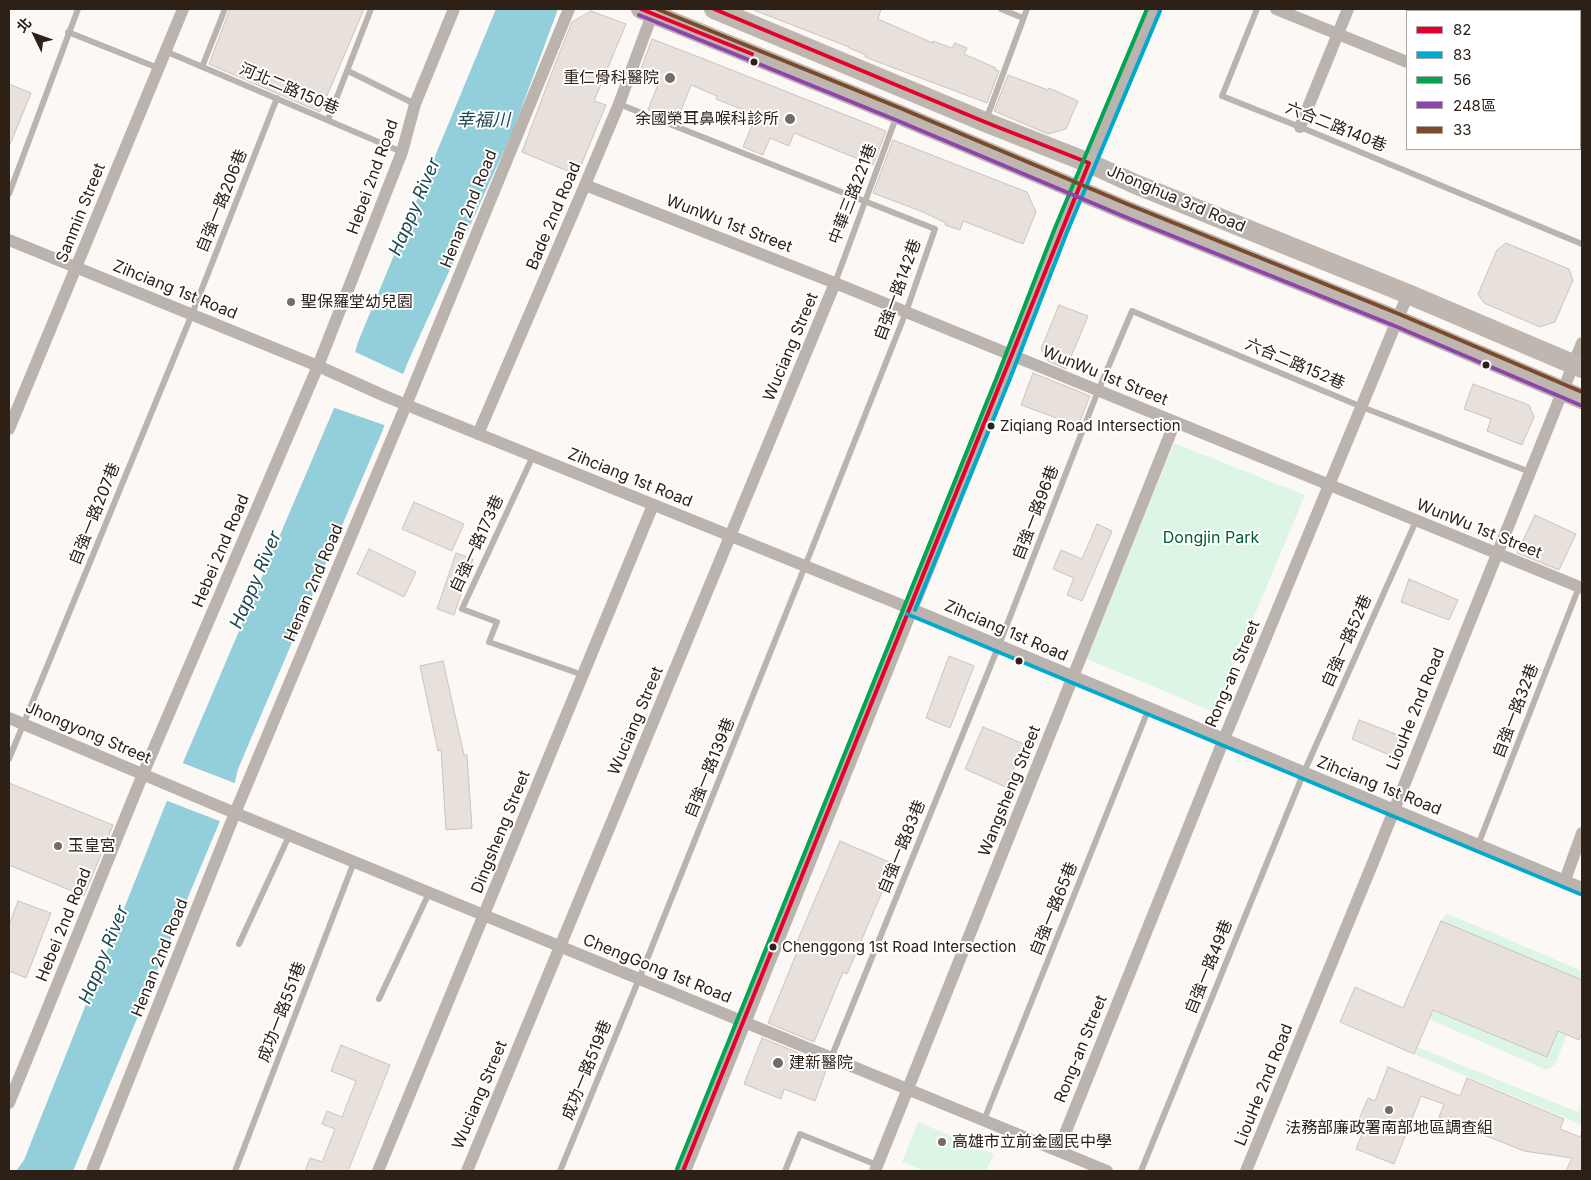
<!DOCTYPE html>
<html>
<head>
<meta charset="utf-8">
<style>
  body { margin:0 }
  #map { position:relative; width:1591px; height:1180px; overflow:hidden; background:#fbf8f5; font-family:Inter,"Noto Sans TC",sans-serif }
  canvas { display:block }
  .frame { position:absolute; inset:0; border:10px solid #2d2117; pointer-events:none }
  .legend { position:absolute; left:1406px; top:10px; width:175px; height:140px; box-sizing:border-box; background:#fff; border:1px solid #aba6a2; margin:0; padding:6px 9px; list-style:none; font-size:15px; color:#2d2117 }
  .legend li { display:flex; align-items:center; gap:10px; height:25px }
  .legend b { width:25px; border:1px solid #aba6a2 }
  .north { position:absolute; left:10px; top:10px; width:50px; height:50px; -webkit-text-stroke:4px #fff; paint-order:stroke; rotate:312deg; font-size:14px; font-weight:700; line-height:20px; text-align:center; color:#2d2117 }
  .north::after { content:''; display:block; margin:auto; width:18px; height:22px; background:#2d2117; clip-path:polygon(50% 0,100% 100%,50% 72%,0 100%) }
</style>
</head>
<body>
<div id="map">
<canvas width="1591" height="1180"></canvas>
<div class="frame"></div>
<ul class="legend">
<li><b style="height:6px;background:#e4002b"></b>82</li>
<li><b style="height:6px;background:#00a9ce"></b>83</li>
<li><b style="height:6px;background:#00a651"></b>56</li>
<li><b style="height:6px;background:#8e44ad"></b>248區</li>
<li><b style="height:6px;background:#7a4b2a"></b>33</li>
</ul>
<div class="north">北</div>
</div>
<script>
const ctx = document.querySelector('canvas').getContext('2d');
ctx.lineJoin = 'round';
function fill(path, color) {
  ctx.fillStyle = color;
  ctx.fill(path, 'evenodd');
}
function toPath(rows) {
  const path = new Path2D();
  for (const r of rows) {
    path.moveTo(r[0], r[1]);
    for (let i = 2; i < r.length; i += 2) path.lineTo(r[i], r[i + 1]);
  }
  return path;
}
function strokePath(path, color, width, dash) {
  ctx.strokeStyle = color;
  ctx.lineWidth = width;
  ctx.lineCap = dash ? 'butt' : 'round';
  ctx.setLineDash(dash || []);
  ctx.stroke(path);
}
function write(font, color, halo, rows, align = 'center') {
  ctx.font = font + ' Inter,"Noto Sans TC",sans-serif';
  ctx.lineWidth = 4;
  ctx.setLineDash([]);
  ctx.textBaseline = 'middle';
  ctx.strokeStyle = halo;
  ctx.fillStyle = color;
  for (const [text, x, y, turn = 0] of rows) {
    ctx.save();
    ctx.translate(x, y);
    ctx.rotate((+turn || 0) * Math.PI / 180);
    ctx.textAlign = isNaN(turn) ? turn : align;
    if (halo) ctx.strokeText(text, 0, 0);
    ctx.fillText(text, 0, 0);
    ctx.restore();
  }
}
fill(toPath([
  [1174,443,1305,495,1214,712,1085,658],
  [1446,913,1582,971,1582,1001,1579,1010,1442,921],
  [1433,1010,1546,1057,1558,1031,1567,1035,1555,1064,1549,1069,1544,1069,1429,1019],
  [1417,1047,1578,1112,1582,1099,1582,1125,1414,1054],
  [918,1122,994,1154,986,1171,925,1171,902,1162]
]), '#ddf5e5');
fill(toPath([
  [496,9,558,9,513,131,407,364,382,432,238,769,233,790,73,1171,16,1171,24,1160,170,793,349,373,358,342]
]), '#92cfda');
fill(toPath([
  [353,351,405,375,387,426,332,407,346,372],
  [180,762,237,784,222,822,165,800]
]), '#fbf8f5');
const building = toPath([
  [230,9,364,9,320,112,209,64,230,9],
  [751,9,881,9,878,19,933,43,933,41,952,48,955,43,967,48,964,54,996,68,995,70,999,71,987,103,865,57,866,55,849,48,849,47,751,9],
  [591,11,626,24,594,101,606,105,577,175,522,152,552,72,572,22,591,11],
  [652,39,709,61,886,131,873,165,794,133,789,146,770,138,763,155,743,147,756,115,716,99,717,96,691,85,677,121,648,110,659,82,639,74,652,39],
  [1008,75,1048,90,1049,88,1078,101,1066,129,1048,134,994,111,1008,75],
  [9,84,31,93,9,147,9,84],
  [893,140,1027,192,1036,212,1023,244,963,221,960,230,945,225,946,223,923,212,873,193,893,140],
  [1506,243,1569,269,1573,280,1555,322,1540,327,1484,303,1478,294,1497,250,1506,243],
  [1059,305,1088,316,1066,369,1048,361,1041,349,1059,305],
  [1033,373,1090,396,1078,426,1021,405,1033,373],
  [1473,384,1529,405,1534,417,1522,445,1487,431,1491,419,1464,409,1473,384],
  [414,502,464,524,452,551,402,529,414,502],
  [1535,515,1576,534,1559,570,1517,553,1535,515],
  [1097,524,1112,531,1082,601,1067,595,1074,578,1053,569,1061,550,1082,559,1097,524],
  [369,549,416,572,404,597,357,574,369,549],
  [456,553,473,559,454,615,437,609,456,553],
  [1409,579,1458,600,1449,620,1401,602,1409,579],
  [949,656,974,666,950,728,926,718,949,656],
  [443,661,464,755,467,755,472,828,446,830,441,750,438,751,420,666,443,661],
  [1359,720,1401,736,1394,757,1352,739,1359,720],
  [983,727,1024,744,1006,787,965,769,983,727],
  [9,783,113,825,84,896,9,865,9,783],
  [840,841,894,864,847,974,843,972,814,1042,768,1023,797,952,793,951,840,841],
  [18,901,51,913,26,978,9,971,9,925,18,901],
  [1441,921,1582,980,1582,1032,1579,1040,1558,1031,1547,1057,1433,1010,1414,1054,1340,1022,1355,987,1403,1008,1441,921],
  [762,1038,828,1065,815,1101,784,1089,781,1099,744,1084,762,1038],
  [341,1045,390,1065,348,1171,305,1171,310,1158,322,1162,335,1129,322,1124,327,1111,342,1117,356,1081,331,1071,341,1045],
  [1388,1067,1460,1096,1467,1078,1564,1119,1560,1129,1580,1137,1582,1133,1582,1171,1566,1171,1572,1158,1524,1151,1439,1117,1444,1104,1421,1096,1394,1164,1356,1149,1367,1122,1359,1119,1368,1098,1375,1101,1388,1067]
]);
fill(building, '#e8e0da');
strokePath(building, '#cbc4be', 1);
strokePath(toPath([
  [1001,9,1023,18],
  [1257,9,1222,96,1300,127,1582,244],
  [1429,11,1430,9],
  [68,32,158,68],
  [165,51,402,152],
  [202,67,225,9],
  [348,71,415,104],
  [1580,89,1582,84],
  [328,120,371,9],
  [986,120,1027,9],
  [9,194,78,9],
  [835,283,897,115],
  [533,456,462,609,497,622,489,642,583,675],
  [9,759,192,314,277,98],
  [1478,845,1579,587],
  [239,944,289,836],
  [379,999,429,893],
  [831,1058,999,645,1098,391,1132,311,1362,407,1530,472],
  [984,1120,1149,708],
  [235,1171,354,862],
  [560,1171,639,979,805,566,906,312,935,229,619,104],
  [785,1171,800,1134,877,1165],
  [1141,1171,1304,772,1416,521]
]), '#bbb3ad', 6);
strokePath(toPath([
  [1276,9,1407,62],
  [1514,11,1515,9],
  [1300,127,1348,9],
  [1580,133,1582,134],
  [585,185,835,283,1582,588],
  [9,240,318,366,387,397,909,608,1582,888],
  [9,429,183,9],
  [478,434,585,185,619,104,654,9],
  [9,718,223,808,1107,1171],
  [1565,880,1582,833],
  [9,1103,143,774,318,366,402,152,415,104,454,9],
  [1058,1151,1224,739,1408,294],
  [92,1171,235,813,406,405,569,9],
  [378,1171,653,505],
  [467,1171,835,283],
  [875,1171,1175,422],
  [1246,1171,1374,860,1582,343]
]), '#bbb3ad', 12);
strokePath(toPath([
  [683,1171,1005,374,1061,230,1154,9]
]), '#bbb3ad', 16);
strokePath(toPath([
  [641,9,898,114,1125,210,1397,320,1582,399],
  [714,9,985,122,1089,163,1135,184,1408,294,1582,368]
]), '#beb6af', 20);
strokePath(toPath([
  [641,9,752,54],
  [683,1171,1089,163,985,122,714,9]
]), '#e4002b', 4);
strokePath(toPath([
  [915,610,1011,376,1067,232,1160,11],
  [907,614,1580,894]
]), '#00a9ce', 4);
strokePath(toPath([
  [677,1169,999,372,1055,228,1147,9]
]), '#00a651', 4);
strokePath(toPath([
  [639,15,896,120,1123,216,1395,326,1580,405]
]), '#8e44ad', 4);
strokePath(toPath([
  [657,9,900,108,1127,204,1399,314,1582,392]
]), '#7a4b2a', 4);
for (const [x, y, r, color] of [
  [754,62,4.5,"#2d2117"],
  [670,78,6,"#756c65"],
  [790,119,6,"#756c65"],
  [291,302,5,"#756c65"],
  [1486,365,4.5,"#2d2117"],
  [991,426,4.5,"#2d2117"],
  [1019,661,4.5,"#2d2117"],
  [58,846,5,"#756c65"],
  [773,947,4.5,"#2d2117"],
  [778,1063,6,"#756c65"],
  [1389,1110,5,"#756c65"],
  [942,1142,5,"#756c65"]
]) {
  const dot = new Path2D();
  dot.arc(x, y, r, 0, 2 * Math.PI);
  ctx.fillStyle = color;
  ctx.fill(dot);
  strokePath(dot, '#fff', 2);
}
write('15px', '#2d2117', '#fff', [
  ["Ziqiang Road Intersection",1000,426],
  ["Chenggong 1st Road Intersection",782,947]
], 'left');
write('16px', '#2d2117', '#fff', [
  ["重仁骨科醫院",659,78,"right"],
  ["余國榮耳鼻喉科診所",779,119,"right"],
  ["聖保羅堂幼兒園",301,302],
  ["玉皇宮",68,846],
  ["建新醫院",789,1063],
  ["法務部廉政署南部地區調查組",1389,1128,"center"],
  ["高雄市立前金國民中學",952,1142]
], 'left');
write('16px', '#2d2117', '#fff', [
  ["河北二路150巷",289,89,23],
  ["六合二路140巷",1336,127,22],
  ["Hebei 2nd Road",373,177,-70],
  ["中華三路221巷",853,194,-69],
  ["Jhonghua 3rd Road",1176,199,23],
  ["自強一路206巷",222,201,-68],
  ["Henan 2nd Road",469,209,-68],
  ["Sanmin Street",81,213,-68],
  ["Bade 2nd Road",554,216,-67],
  ["WunWu 1st Street",729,224,21],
  ["Zihciang 1st Road",175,290,22],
  ["自強一路142巷",898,290,-70],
  ["Wuciang Street",791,347,-67],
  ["六合二路152巷",1295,364,23],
  ["WunWu 1st Street",1105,376,22],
  ["Zihciang 1st Road",630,478,22],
  ["自強一路96巷",1036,513,-69],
  ["自強一路207巷",95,514,-68],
  ["WunWu 1st Street",1479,529,22],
  ["自強一路173巷",477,544,-65],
  ["Hebei 2nd Road",221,551,-67],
  ["Henan 2nd Road",314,583,-67],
  ["Zihciang 1st Road",1006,631,23],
  ["自強一路52巷",1347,641,-66],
  ["Rong-an Street",1233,674,-67],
  ["LiouHe 2nd Road",1416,709,-68],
  ["自強一路32巷",1516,711,-69],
  ["Wuciang Street",636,721,-67],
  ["Jhongyong Street",88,733,23],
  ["自強一路139巷",710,768,-68],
  ["Zihciang 1st Road",1379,786,22],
  ["Wangsheng Street",1010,791,-68],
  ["Dingsheng Street",501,832,-68],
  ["自強一路83巷",902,847,-68],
  ["自強一路65巷",1054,909,-68],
  ["Hebei 2nd Road",64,925,-68],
  ["Henan 2nd Road",160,958,-68],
  ["自強一路49巷",1209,967,-68],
  ["ChengGong 1st Road",657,969,22],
  ["成功一路551巷",282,1012,-69],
  ["Rong-an Street",1081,1049,-68],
  ["成功一路519巷",587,1070,-68],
  ["LiouHe 2nd Road",1264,1085,-68],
  ["Wuciang Street",480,1095,-67]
]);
write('16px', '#005a37', '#fff', [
  ["Dongjin Park",1211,538]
]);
write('italic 18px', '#1e474f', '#fff', [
  ["幸福川",483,121],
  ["Happy River",415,207,-67],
  ["Happy River",256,580,-67],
  ["Happy River",104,955,-68]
]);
</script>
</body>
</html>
